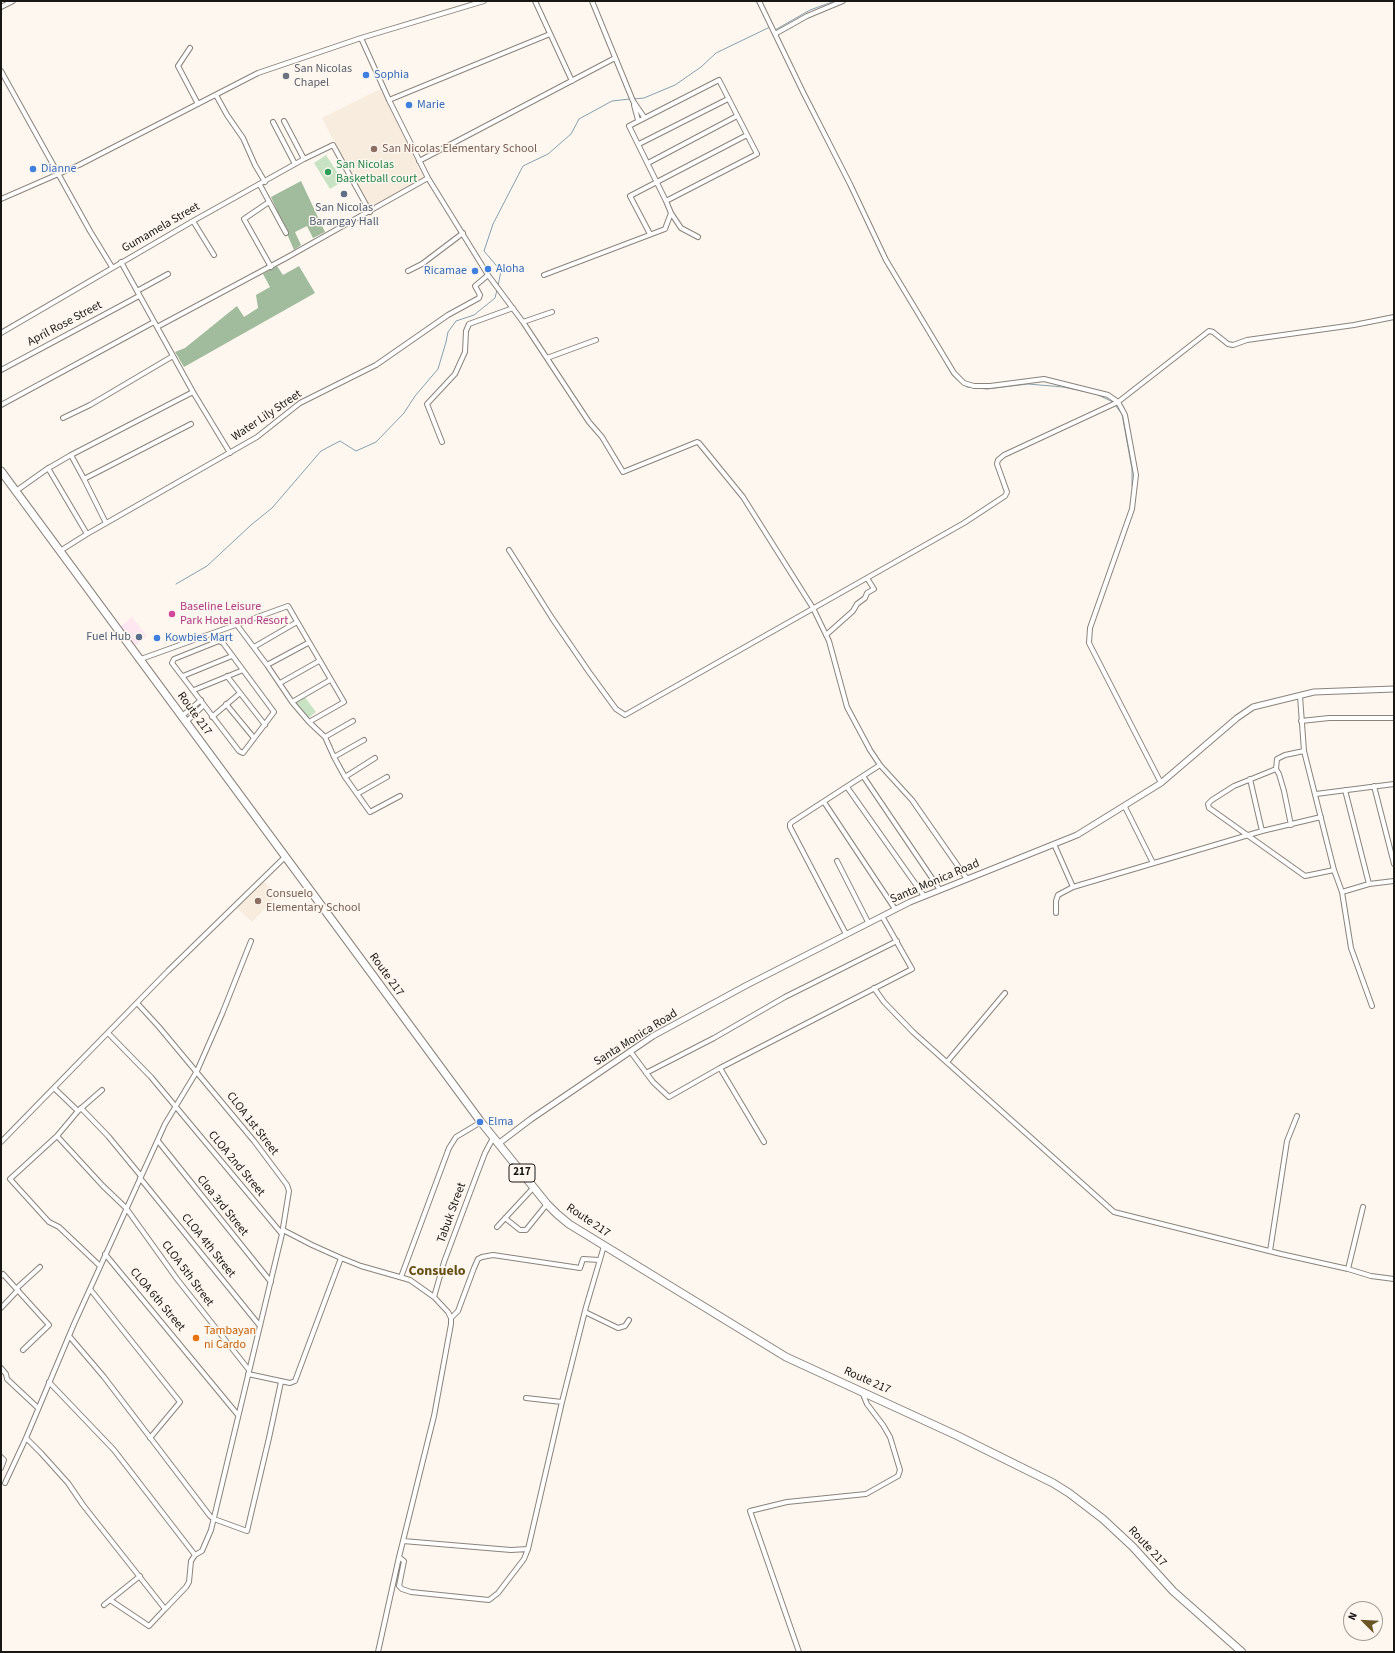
<!DOCTYPE html>
<html>
<head>
<meta charset="utf-8">
<style>
  body { margin:0 }
  #map { position:relative; width:1395px; height:1653px; overflow:hidden; background:#fdf7ef; font-family:"Source Sans 3",sans-serif }
  canvas { display:block }
  .frame { position:absolute; inset:0; border:2px solid #191714; pointer-events:none }
  .north { position:absolute; left:1343px; top:1601px; width:40px; height:40px; box-sizing:border-box; background:#fdf7ef; border:1px solid #a29d97; border-radius:50%; rotate:294deg; font-size:11px; font-weight:700; line-height:16px; text-align:center; color:#191714 }
  .north::after { content:''; display:block; margin:auto; width:14px; height:18px; background:#6a5524; clip-path:polygon(50% 0,100% 100%,50% 72%,0 100%) }
</style>
</head>
<body>
<div id="map">
<canvas width="1395" height="1653"></canvas>
<div class="frame"></div>
<div class="north">N</div>
</div>
<script>
const ctx = document.querySelector('canvas').getContext('2d');
ctx.lineJoin = 'round';
function fill(path, color) {
  ctx.fillStyle = color;
  ctx.fill(path, 'evenodd');
}
function toPath(rows) {
  const path = new Path2D();
  for (const r of rows) {
    path.moveTo(r[0], r[1]);
    for (let i = 2; i < r.length; i += 2) path.lineTo(r[i], r[i + 1]);
  }
  return path;
}
function strokePath(path, color, width, dash) {
  ctx.strokeStyle = color;
  ctx.lineWidth = width;
  ctx.lineCap = dash ? 'butt' : 'round';
  ctx.setLineDash(dash || []);
  ctx.stroke(path);
}
function write(font, color, halo, rows, align = 'center') {
  ctx.font = font + ' "Source Sans 3",sans-serif';
  ctx.lineWidth = 3;
  ctx.setLineDash([]);
  ctx.textBaseline = 'middle';
  ctx.strokeStyle = halo;
  ctx.fillStyle = color;
  for (const [text, x, y, turn = 0] of rows) {
    ctx.save();
    ctx.translate(x, y);
    ctx.rotate((+turn || 0) * Math.PI / 180);
    ctx.textAlign = isNaN(turn) ? turn : align;
    if (halo) ctx.strokeText(text, 0, 0);
    ctx.fillText(text, 0, 0);
    ctx.restore();
  }
}
fill(toPath([
  [132,617,147,636,134,647,120,627]
]), '#ffe7f2');
fill(toPath([
  [380,89,425,179,374,208,369,208,322,118],
  [263,881,278,895,252,922,237,908]
]), '#f7ecdd');
fill(toPath([
  [326,155,343,181,330,189,314,163],
  [304,696,316,712,307,719,295,703]
]), '#c8e3c3');
fill(toPath([
  [301,181,325,232,313,238,307,226,295,232,301,245,294,250,271,197],
  [277,266,283,275,299,266,315,293,184,367,175,352,185,348,237,306,244,317,258,308,256,295,270,287,263,274]
]), '#a1bb9d');
strokePath(toPath([
  [756,1,762,11],
  [775,30,810,10,835,1],
  [633,99,644,98,675,85,701,67,716,53,770,27],
  [808,105,852,193],
  [879,251,893,276],
  [498,286,501,271,484,251,493,224,523,166,548,154,571,134,579,119,612,101,630,99],
  [947,366,953,376,960,382],
  [964,385,967,387,987,389,1028,384,1063,387,1096,394,1113,402],
  [1115,405,1122,414,1132,469,1132,486],
  [176,584,207,566,251,525,272,508,321,451,340,441,356,451,376,442,404,413,415,396,438,369,446,342,448,332,456,321,474,315,495,298,497,290]
]), '#85a0ae', 1);
const minor = toPath([
  [535,1,572,81],
  [592,1,633,101,644,117],
  [759,1,803,92,850,184,886,260,954,373,964,383,974,386,990,386,1044,379,1108,395,1118,402,1125,415,1136,475,1132,509,1090,628,1089,643,1161,783],
  [1,7,13,1],
  [775,34,807,16,843,1],
  [361,38,389,100,428,178,488,275,523,322,589,422,602,437,623,472,697,442,699,443,743,497,813,608,829,641,847,707,870,750,880,765,912,800,967,879],
  [190,48,178,66,198,104],
  [1,71,90,231,112,267],
  [216,95,227,115,243,138,255,165,265,182],
  [389,100,550,34],
  [634,105,638,120],
  [284,121,304,159],
  [273,122,295,164],
  [639,144,728,99],
  [419,161,615,58],
  [648,163,737,116],
  [260,185,286,233],
  [1,199,79,165,258,73,361,38,484,1],
  [666,201,757,154,719,80,629,126,666,201,671,213,681,228,698,237],
  [269,202,244,219,271,267],
  [193,221,214,255],
  [650,234,630,196,747,135],
  [121,262,193,392,230,453],
  [408,271,422,264,463,233],
  [544,275,665,229,671,213],
  [137,291,168,274],
  [523,322,552,312],
  [157,327,286,258,428,178],
  [1,333,193,221,304,159,333,145,370,212],
  [547,358,596,340],
  [1,370,139,296],
  [1,405,154,322],
  [63,418,90,405,173,356],
  [442,442,427,404,455,374,465,352,466,331,469,324,513,308],
  [71,455,84,479],
  [48,468,87,534],
  [16,491,47,469,71,455,193,392],
  [106,523,84,479,191,424],
  [509,550,552,618,589,672,616,709,625,715,964,523,1005,496,1007,492,997,464,998,460,1004,455,1118,402,1209,331,1213,332,1228,344,1233,345,1247,340,1354,325,1394,317],
  [60,551,87,534,257,437,300,403,376,365,448,315,479,298,480,295,475,286,488,275],
  [237,625,267,665,292,702,309,722,325,737,334,757,345,777,370,812,400,796],
  [826,635,853,611,857,604,865,598,867,593,874,589,867,578],
  [219,641,223,643,274,712,243,753,239,751,172,663,174,659,219,641],
  [254,647,297,622],
  [141,659,288,606,344,702,309,722],
  [267,665,308,643],
  [183,676,232,656],
  [227,676,265,725],
  [280,683,319,661],
  [194,690,243,670],
  [1300,696,1304,751,1334,870,1342,892,1351,948,1372,1006],
  [292,702,330,680],
  [226,704,254,738],
  [182,716,201,700],
  [212,717,240,693],
  [1301,721,1329,718,1394,718],
  [186,722,204,705],
  [325,737,353,721],
  [1304,751,1285,755,1277,759,1276,769,1234,786,1212,800,1208,804,1209,808,1212,810,1305,876,1334,870],
  [334,757,364,740],
  [1276,769,1279,774,1284,791,1291,825],
  [863,776,940,890],
  [345,777,375,758],
  [1250,779,1262,831],
  [1374,786,1394,864],
  [847,787,924,896],
  [1345,790,1369,884],
  [357,794,387,777],
  [1316,794,1394,784],
  [824,802,895,909],
  [1125,807,1153,863],
  [1054,844,1073,887],
  [837,861,868,922],
  [1342,892,1369,884,1394,881],
  [1056,913,1056,901,1058,895,1073,887,1262,831,1321,817],
  [846,934,790,827,790,824,792,822,880,765],
  [874,988,884,1002,913,1032,1114,1212,1281,1254,1348,1269,1371,1276,1394,1279],
  [108,1033,151,1077,282,1234],
  [630,1051,653,1082,669,1097,720,1068,912,969,882,916],
  [947,1062,1005,993],
  [720,1068,764,1142],
  [646,1073,714,1038,785,997,897,941],
  [54,1088,78,1111,102,1090],
  [81,1108,108,1136,141,1176],
  [78,1111,57,1136,10,1179,49,1222,59,1227,100,1266],
  [57,1136,103,1186,126,1208,177,1279,249,1370],
  [158,1141,271,1282],
  [1,1142,168,971,286,856],
  [140,1178,260,1326],
  [505,1218,520,1230,526,1230,547,1204],
  [497,1227,534,1187],
  [283,1230,312,1245,341,1258,361,1266,410,1280,434,1297,448,1312,451,1318,451,1324,434,1416,399,1557,378,1652],
  [1270,1251,1287,1141,1297,1116],
  [105,1254,238,1415],
  [1348,1269,1363,1207],
  [1,1276,3,1274,49,1325,23,1350],
  [401,1277,449,1148,456,1137,481,1122],
  [17,1288,40,1267],
  [90,1289,180,1402,150,1438],
  [434,1297,444,1262,477,1174,485,1153,493,1138],
  [1,1308,18,1290],
  [585,1312,618,1328,625,1326,629,1320],
  [451,1318,458,1311,474,1268,478,1259,482,1257,493,1255,580,1268,583,1259,599,1260],
  [70,1337,104,1377,210,1516,214,1519,247,1531,269,1438,281,1382],
  [1,1368,6,1374,7,1379,38,1408],
  [248,1374,290,1383,295,1381,341,1258],
  [49,1382,114,1450,195,1555],
  [526,1398,562,1402],
  [26,1438,41,1453,68,1483,83,1505,165,1609,186,1587,189,1582,191,1561,195,1555,202,1551,211,1530,282,1234,289,1191,287,1185,254,1141,159,1027,137,1003],
  [1,1457,4,1460,1,1468],
  [5,1483,26,1438,74,1324,165,1124,197,1071,222,1014,251,941],
  [403,1541,511,1550,528,1549],
  [399,1557,404,1561,399,1586,402,1589,411,1592,489,1600,498,1593,524,1559,528,1549,562,1402,586,1307,604,1246],
  [140,1576,110,1600,149,1626,165,1609],
  [104,1605,110,1600],
  [799,1652,750,1511,787,1502,866,1494,898,1476,900,1470,890,1437,883,1425,867,1404,862,1392]
]);
const tertiary = toPath([
  [498,1144,531,1119,653,1036,747,985,910,902,1077,835,1161,783,1237,718,1253,707,1314,692,1394,689]
]);
const primary = toPath([
  [1,471,481,1122,547,1204,557,1214,569,1224,786,1357,958,1436,1053,1483,1069,1493,1103,1519,1133,1547,1173,1591,1242,1652]
]);
strokePath(minor, '#89837c', 6);
strokePath(tertiary, '#89837c', 7);
strokePath(primary, '#89837c', 9);
strokePath(minor, '#fff', 4);
strokePath(tertiary, '#fff', 5);
strokePath(primary, '#fff', 7);
for (const [x, y, r, color] of [
  [366,75,4,"#3f7fe0"],
  [286,76,4,"#6b7280"],
  [409,105,4,"#3f7fe0"],
  [374,149,4,"#8d6e63"],
  [33,169,4,"#3f7fe0"],
  [328,172,4,"#2e9e5b"],
  [344,194,4,"#5c6f8a"],
  [488,269,4,"#3f7fe0"],
  [475,271,4,"#3f7fe0"],
  [172,614,4,"#d1479c"],
  [139,637,4,"#5c6f8a"],
  [157,638,4,"#3f7fe0"],
  [258,901,4,"#8d6e63"],
  [480,1122,4,"#3f7fe0"],
  [196,1338,4,"#e8710a"]
]) {
  const dot = new Path2D();
  dot.arc(x, y, r, 0, 2 * Math.PI);
  ctx.fillStyle = color;
  ctx.fill(dot);
  strokePath(dot, '#fdf7ef', 1.5);
}
for (const [x, y, w] of [
  [522,1173,26]
]) {
  const box = new Path2D();
  box.roundRect(x - w / 2, y - 9, w, 18, 3);
  ctx.fillStyle = '#fdf7ef';
  ctx.fill(box);
  strokePath(box, '#191714', 1);
}
write('bold 11px', '#191714', null, [
  ["217",522,1173]
]);
write('12px', '#5b616d', '#fdf7ef', [
  ["San Nicolas",294,69],
  ["Chapel",294,83]
], 'left');
write('12px', '#366cbe', '#fdf7ef', [
  ["Sophia",374,75],
  ["Marie",417,105],
  ["Dianne",41,169],
  ["Aloha",496,269],
  ["Ricamae",467,271,"right"],
  ["Kowbies Mart",165,638],
  ["Elma",488,1122]
], 'left');
write('12px', '#785e54', '#fdf7ef', [
  ["San Nicolas Elementary School",382,149],
  ["Consuelo",266,894],
  ["Elementary School",266,908]
], 'left');
write('12px', '#27864d', '#fdf7ef', [
  ["San Nicolas",336,165],
  ["Basketball court",336,179]
], 'left');
write('12px', '#4e5e75', '#fdf7ef', [
  ["San Nicolas",344,208],
  ["Barangay Hall",344,222],
  ["Fuel Hub",131,637,"right"]
]);
write('12px', '#191714', '#fdf7ef', [
  ["Gumamela Street",161,228,-30],
  ["April Rose Street",65,324,-28],
  ["Water Lily Street",267,416,-34],
  ["Route 217",194,714,54],
  ["Santa Monica Road",935,882,-23],
  ["Route 217",386,975,54],
  ["Santa Monica Road",636,1038,-32],
  ["CLOA 1st Street",252,1124,52],
  ["CLOA 2nd Street",236,1164,50],
  ["Cloa 3rd Street",222,1206,51],
  ["Tabuk Street",452,1213,-70],
  ["Route 217",588,1221,34],
  ["CLOA 4th Street",208,1246,51],
  ["CLOA 5th Street",187,1274,53],
  ["CLOA 6th Street",157,1300,50],
  ["Route 217",867,1381,24],
  ["Route 217",1147,1547,47]
]);
write('12px', '#b23c85', '#fdf7ef', [
  ["Baseline Leisure",180,607],
  ["Park Hotel and Resort",180,621]
], 'left');
write('12px', '#c56008', '#fdf7ef', [
  ["Tambayan",204,1331],
  ["ni Cardo",204,1345]
], 'left');
write('bold 14px', '#664f15', '#fdf7ef', [
  ["Consuelo",437,1272]
]);
</script>
</body>
</html>
